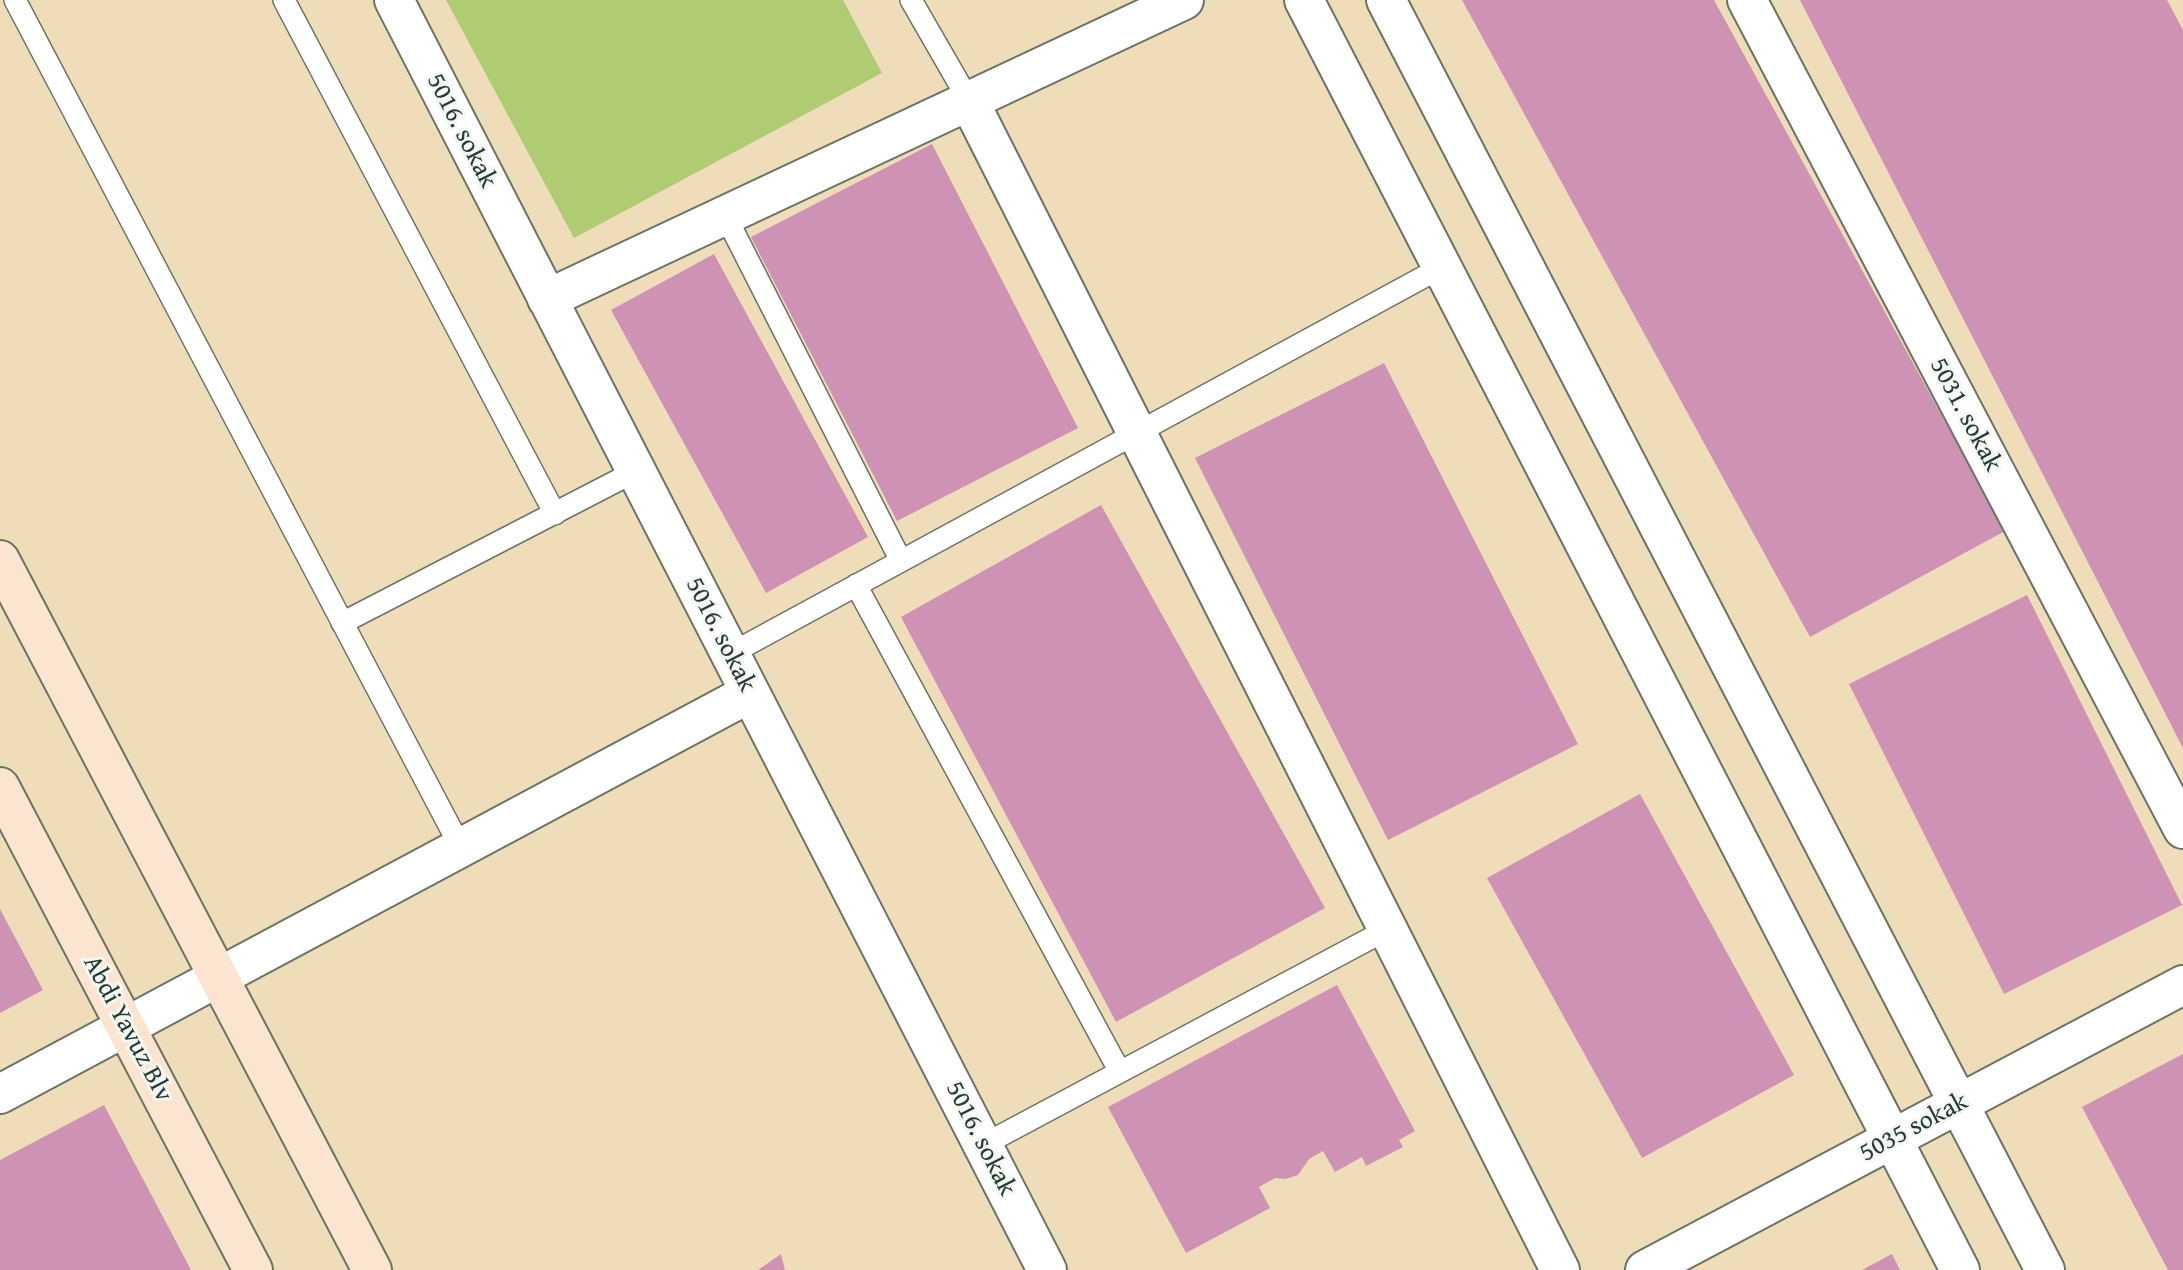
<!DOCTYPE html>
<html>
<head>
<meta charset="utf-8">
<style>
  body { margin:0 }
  canvas { display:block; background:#efdcb9 }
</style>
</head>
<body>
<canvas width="2183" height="1270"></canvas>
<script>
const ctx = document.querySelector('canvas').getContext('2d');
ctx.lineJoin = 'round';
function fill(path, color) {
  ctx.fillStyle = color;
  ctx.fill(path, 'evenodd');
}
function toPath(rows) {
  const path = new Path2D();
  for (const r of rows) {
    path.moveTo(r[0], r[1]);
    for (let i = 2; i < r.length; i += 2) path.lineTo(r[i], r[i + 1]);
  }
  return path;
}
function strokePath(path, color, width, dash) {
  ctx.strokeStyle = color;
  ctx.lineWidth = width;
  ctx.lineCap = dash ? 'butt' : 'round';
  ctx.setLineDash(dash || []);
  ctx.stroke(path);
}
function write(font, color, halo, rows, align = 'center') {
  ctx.font = font + ' "Gentium Book Plus",serif';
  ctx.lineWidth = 6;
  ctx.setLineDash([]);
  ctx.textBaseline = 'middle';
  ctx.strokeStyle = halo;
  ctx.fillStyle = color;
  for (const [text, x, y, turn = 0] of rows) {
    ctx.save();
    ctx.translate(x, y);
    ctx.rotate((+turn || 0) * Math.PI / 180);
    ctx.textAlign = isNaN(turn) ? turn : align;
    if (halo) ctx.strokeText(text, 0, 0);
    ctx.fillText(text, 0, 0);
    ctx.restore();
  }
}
fill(toPath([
  [446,0,843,0,882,73,574,238]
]), '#afcc73');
fill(toPath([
  [1462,0,1714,0,2005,531,1810,637],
  [1800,0,2167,0,2183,30,2183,748],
  [932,144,1078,428,897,521,751,237],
  [714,254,868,537,766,593,611,310],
  [1384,363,1578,744,1388,840,1195,458],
  [1101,505,1325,908,1116,1022,901,617],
  [2027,595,2182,905,2004,994,1849,684],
  [1640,794,1794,1075,1642,1158,1487,878],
  [0,909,43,990,0,1013],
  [1337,985,1415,1131,1399,1140,1403,1147,1366,1166,1362,1157,1335,1172,1323,1151,1309,1159,1298,1175,1286,1179,1275,1178,1259,1187,1270,1208,1186,1253,1108,1107],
  [2183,1054,2183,1270,2168,1270,2082,1107],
  [104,1105,191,1270,0,1270,0,1160],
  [781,1254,785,1270,758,1270],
  [1892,1254,1900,1270,1862,1270]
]), '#ce92b5');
const service = toPath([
  [15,0,461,848],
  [284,0,555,514],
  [911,0,968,99],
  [725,215,901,561],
  [856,585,1120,1072],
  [342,623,636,471],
  [730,654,1442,267],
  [983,1145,1388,929]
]);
const minor = toPath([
  [394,0,1047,1270],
  [1304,0,1960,1270],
  [1386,0,2045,1270],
  [1747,0,2183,829],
  [968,99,1560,1270],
  [547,299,1184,0],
  [0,1094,750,693],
  [1645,1270,2183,985]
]);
const secondary = toPath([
  [0,560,372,1270],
  [0,787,253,1270]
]);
strokePath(service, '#687563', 24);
strokePath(minor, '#687563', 42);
strokePath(secondary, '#687563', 42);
strokePath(service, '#fff', 21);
strokePath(minor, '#fff', 38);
strokePath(secondary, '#fce5d0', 38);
write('26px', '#1f3d34', '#f6f6f2', [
  ["5016. sokak",461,131,63],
  ["5031. sokak",1965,415,62],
  ["5016. sokak",720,635,63],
  ["Abdi Yavuz Blv",127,1029,62],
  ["5035 sokak",1914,1128,-28],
  ["5016. sokak",980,1139,63]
]);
</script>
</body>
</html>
